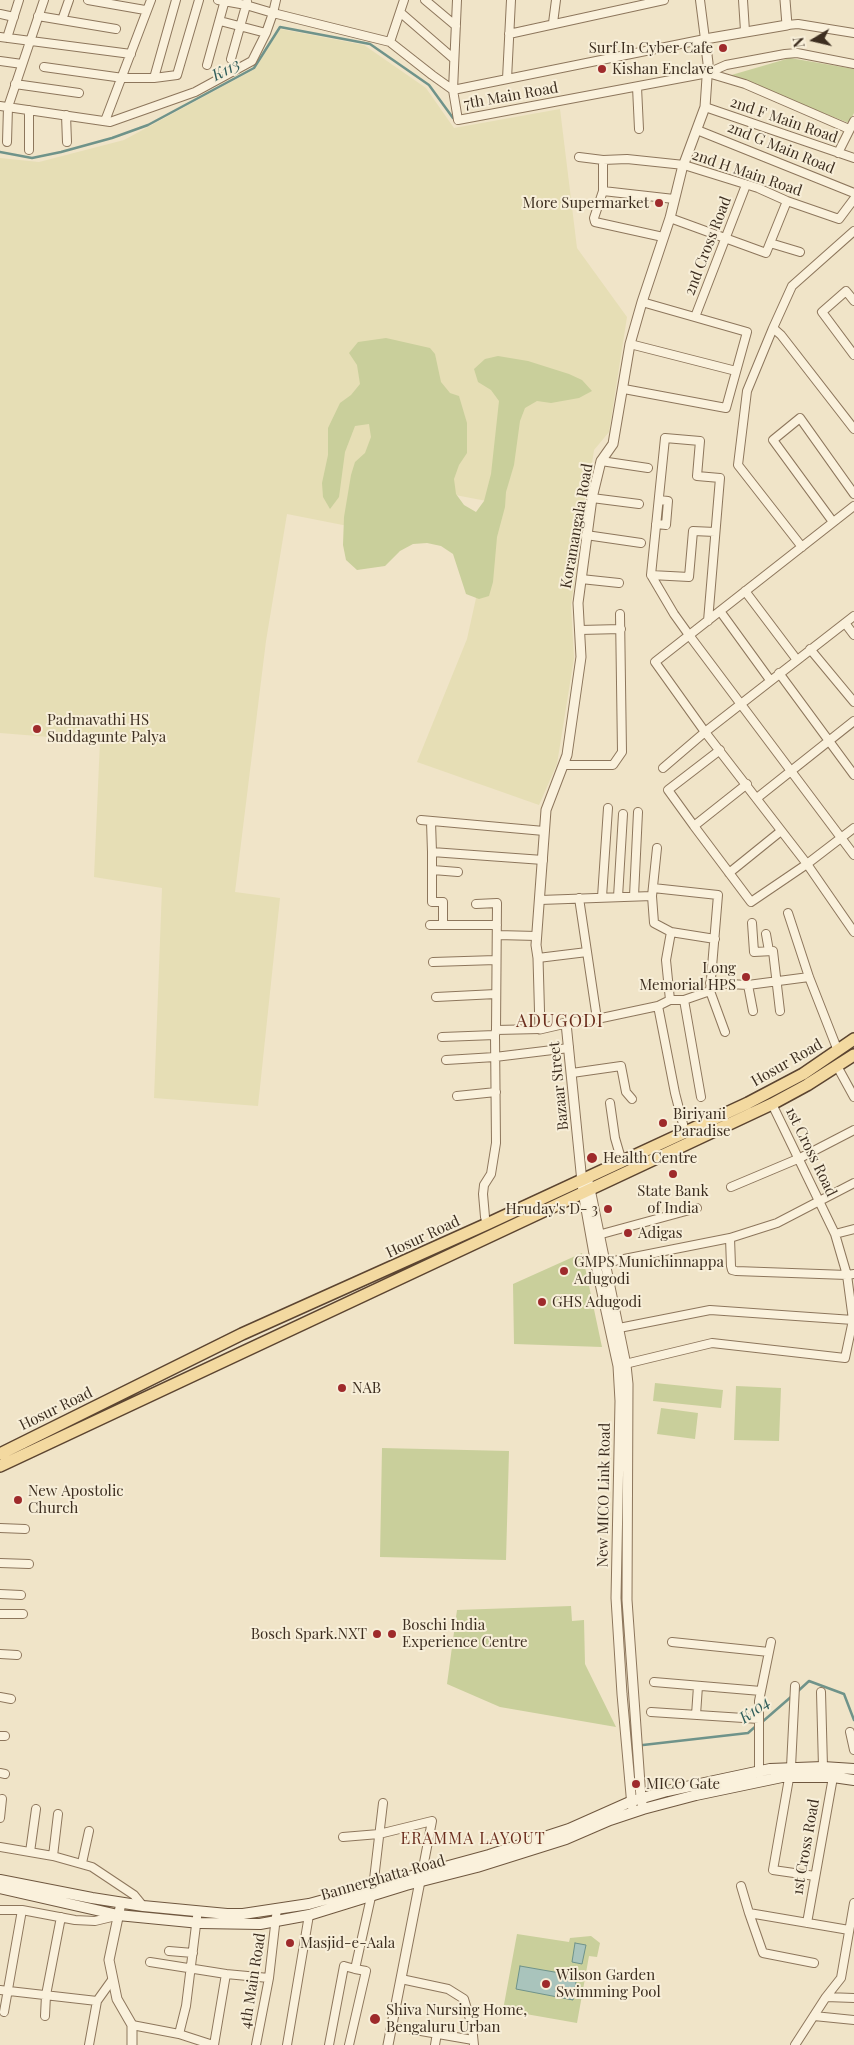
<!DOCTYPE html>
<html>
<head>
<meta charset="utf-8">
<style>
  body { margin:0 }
  #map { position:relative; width:854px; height:2045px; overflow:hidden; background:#f0e4c8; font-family:"Playfair Display",serif }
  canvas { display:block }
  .north { position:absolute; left:789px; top:15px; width:50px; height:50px; -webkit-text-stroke:4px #f7eed8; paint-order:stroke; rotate:261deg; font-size:14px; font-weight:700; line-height:20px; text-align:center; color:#3d2e20 }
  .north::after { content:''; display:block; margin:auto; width:18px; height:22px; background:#3d2e20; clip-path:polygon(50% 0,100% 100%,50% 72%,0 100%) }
</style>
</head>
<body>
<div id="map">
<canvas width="854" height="2045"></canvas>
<div class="north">N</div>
</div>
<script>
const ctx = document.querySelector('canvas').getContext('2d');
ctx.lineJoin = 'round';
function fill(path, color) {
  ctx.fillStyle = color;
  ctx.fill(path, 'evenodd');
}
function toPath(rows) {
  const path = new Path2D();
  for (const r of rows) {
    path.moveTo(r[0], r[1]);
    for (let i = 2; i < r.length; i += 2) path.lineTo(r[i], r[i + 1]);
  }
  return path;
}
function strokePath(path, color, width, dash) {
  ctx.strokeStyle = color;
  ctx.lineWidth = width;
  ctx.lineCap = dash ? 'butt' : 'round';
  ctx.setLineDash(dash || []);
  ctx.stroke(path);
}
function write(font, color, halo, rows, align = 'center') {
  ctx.font = font + ' "Playfair Display",serif';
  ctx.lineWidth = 4;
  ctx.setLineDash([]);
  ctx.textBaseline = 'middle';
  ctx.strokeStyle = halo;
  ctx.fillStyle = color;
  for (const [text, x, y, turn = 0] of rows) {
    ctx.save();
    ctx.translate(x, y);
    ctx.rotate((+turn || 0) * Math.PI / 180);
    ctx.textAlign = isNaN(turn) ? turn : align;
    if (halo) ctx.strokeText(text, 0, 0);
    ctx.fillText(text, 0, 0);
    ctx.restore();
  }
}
fill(toPath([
  [280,29,364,45,426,88,454,128,560,109,577,248,627,317,609,432,594,450,571,605,574,658,557,764,539,805,417,762,467,639,497,503,450,494,353,527,287,514,266,641,235,892,280,898,258,1106,154,1098,162,888,94,877,100,741,0,733,0,158,39,162,124,140,255,69]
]), '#e6deb5');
fill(toPath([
  [790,58,854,69,854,113,849,123,728,76],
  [386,338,430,348,435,354,441,382,450,393,459,396,467,423,467,453,459,465,454,479,456,494,464,505,476,512,484,501,491,474,499,401,491,390,478,382,474,369,485,359,498,356,528,361,569,374,582,380,592,391,579,398,551,403,537,401,525,408,520,421,514,465,506,492,505,507,497,537,493,582,489,596,479,599,466,594,453,554,441,546,427,543,413,544,400,551,385,566,357,570,346,560,343,545,344,517,351,475,355,462,365,453,371,437,369,424,355,426,345,452,339,497,330,509,323,497,322,483,328,455,328,428,340,403,351,395,360,384,357,365,349,353,358,342],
  [582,1253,602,1347,514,1344,513,1284],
  [655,1383,723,1390,721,1408,653,1401],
  [736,1386,781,1388,779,1441,734,1440],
  [661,1408,698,1413,695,1439,657,1434],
  [382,1448,509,1451,506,1560,380,1557],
  [571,1606,572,1621,584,1620,585,1664,616,1727,500,1707,447,1684,457,1610],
  [517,1934,569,1942,570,1938,591,1936,600,1943,597,1957,589,1956,577,2023,503,2010]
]), '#c9cf9b');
const water = toPath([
  [575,1943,586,1945,582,1964,572,1962,575,1943],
  [520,1966,577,1976,573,2000,516,1989,520,1966]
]);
fill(water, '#a9c4bc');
strokePath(water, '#6f938a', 1);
strokePath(toPath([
  [0,152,32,158,61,152,112,138,148,125,254,68,280,27,370,44,429,85,453,118],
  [797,1692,809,1681,844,1694,854,1720],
  [761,1723,792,1696],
  [643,1745,748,1733,756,1726]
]), '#6f938a', 2.5);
const minor = toPath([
  [88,0,145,10],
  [218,0,246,5,273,13,276,0],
  [425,0,456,26],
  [457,0,453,90,705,39,700,0],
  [743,0,745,31],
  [401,13,454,59],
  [0,14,14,17],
  [38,16,116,29],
  [62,20,69,0],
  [220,21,266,33],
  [553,23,556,0],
  [787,25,798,24,854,33],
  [509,34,664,0],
  [0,37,131,54],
  [7,38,19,0],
  [390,42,404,0],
  [231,59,247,2],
  [0,61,22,64],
  [207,65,225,0],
  [44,67,123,78,154,78,177,75,199,0],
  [708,73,745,84,849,129],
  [154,78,176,0],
  [507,79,511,0],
  [15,84,79,93],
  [637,87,639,129],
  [0,106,110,122,195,92,252,61,266,33,273,13,390,42,432,75,453,90,458,120,708,73,726,65,785,54,797,53,854,64],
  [705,107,854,158],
  [66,115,67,142],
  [105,121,151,0],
  [697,130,854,193],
  [7,142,8,107,44,0],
  [29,150,29,110],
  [838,153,854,121],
  [579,157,603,160],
  [603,191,594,218,595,222,663,237],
  [674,199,603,191,603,160,627,159,684,165,758,188,787,201,839,219,854,199],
  [670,218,766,253,787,201],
  [770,243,800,252],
  [854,301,846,291,822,312,854,355],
  [695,317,746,185],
  [773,328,792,286,854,231],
  [630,344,736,371],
  [624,389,726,408,747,332,642,302],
  [601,461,648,468],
  [592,498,639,504],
  [854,506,655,662,705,732,807,864,854,932],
  [833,522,773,440,800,418,854,494],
  [656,524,666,525,668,501,659,500],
  [586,535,641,543],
  [802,547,738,465,747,391,773,328,781,335,854,429],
  [651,575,689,577,693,531,715,532],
  [581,579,619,583],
  [745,591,797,660],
  [720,611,770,680],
  [708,621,720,478,697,476,700,441,665,438,651,575,674,614,689,635,854,855],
  [845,623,854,635],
  [580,630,621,629],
  [810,649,854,702],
  [779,673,854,775],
  [564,765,613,765,622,752,620,614],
  [663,768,705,732,854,616],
  [747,784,694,826,751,902,807,864,854,828],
  [757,798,854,721],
  [421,820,544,831],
  [431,822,432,852,543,860],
  [694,826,668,790,720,750],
  [432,852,432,902,443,902,443,925],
  [433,870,458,872],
  [729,873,781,831],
  [653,888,718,895,710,991,725,1032],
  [634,896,638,812],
  [652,896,654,923,671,932,715,939],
  [602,897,608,808],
  [618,897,623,814],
  [579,898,597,1019],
  [540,900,652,896,657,848],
  [476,904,497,903,496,1030,495,1035,496,1143,491,1174,484,1185,483,1194,485,1217,487,1224],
  [788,913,809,977,838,1051],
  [752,923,754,952,773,951,780,1011],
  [430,925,497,925],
  [766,934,769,951],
  [497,935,537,936],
  [538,958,587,952],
  [433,962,496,960],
  [710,983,748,985,809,977],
  [748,985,753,1011],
  [436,997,496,994],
  [670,1000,666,960,671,932],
  [684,1000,701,1097],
  [658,1006,675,1093,685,1132],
  [566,1023,597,1019,658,1006,670,1000,684,1000,710,991],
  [496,1030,540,1029],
  [442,1037,495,1035],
  [446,1060,495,1057,569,1048],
  [837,1066,854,1097],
  [572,1073,621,1066,626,1092,632,1099],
  [457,1096,496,1092],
  [610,1103,615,1138,622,1162],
  [731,1187,800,1158,854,1130],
  [835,1234,854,1229],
  [598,1235,697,1208],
  [730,1238,731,1266,732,1270,736,1271,847,1275,854,1274],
  [604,1263,730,1238,777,1223,854,1183],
  [614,1329,710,1310,853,1320],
  [621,1365,712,1343,845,1358,853,1320,847,1275,835,1234,772,1104],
  [0,1528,25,1529],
  [0,1563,29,1564],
  [0,1594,21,1595],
  [0,1614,23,1614],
  [672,1642,769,1652],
  [0,1654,17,1655],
  [654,1682,761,1691],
  [795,1686,791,1767,773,1870,815,1876],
  [821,1692,823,1767],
  [0,1697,11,1699],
  [651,1712,759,1719],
  [696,1715,698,1686],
  [850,1732,854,1750],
  [0,1736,5,1736],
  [0,1773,5,1774],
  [759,1774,759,1701,771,1642],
  [0,1818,2,1799],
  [343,1837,379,1834,432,1821,422,1873],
  [0,1847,53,1856,92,1867,134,1895,143,1906],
  [30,1852,36,1809],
  [53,1856,58,1814],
  [82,1863,89,1831],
  [741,1886,749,1913,849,1930],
  [0,1910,22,1910,75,1920,95,1921,116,1916],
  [749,1913,763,1953,814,1963],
  [807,1923,833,1777],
  [169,1951,193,1953],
  [150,1962,226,1974,269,1978],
  [401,1979,448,1989,464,1999,472,2026,474,2045],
  [0,1990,97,2001],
  [826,1997,841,1978,854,1903],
  [4,2012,22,1910],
  [45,2016,46,1995,61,1917],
  [814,2016,854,2020],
  [132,2025,179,2034,213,2045],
  [392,2026,473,2040],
  [179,2034,186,2006,197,1917],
  [89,2045,97,2001,112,1980],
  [214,2045,226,1974],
  [256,2045,269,1978,277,1908],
  [287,2045,309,1915],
  [329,2045,344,1966,355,1969,373,1888,383,1803],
  [349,2045,366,1971,355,1969],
  [435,2045,437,2033],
  [795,2045,826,1997,854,1998]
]);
const tertiary = toPath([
  [589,1184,626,1365,628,1384,627,1600,641,1798,643,1809],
  [632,1806,622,1694,616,1598,620,1401,618,1366,596,1265,583,1192,566,1023,540,1029,538,958,536,945,546,810,567,755,581,657,578,603,592,498,601,461,613,444,630,344,642,302,670,218,682,169,705,107,708,63,705,39,787,25,785,0],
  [121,1903,109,1960,117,1999,132,2025,132,2045],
  [388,2045,421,1876]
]);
const secondary = toPath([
  [0,1880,92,1898,143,1906,227,1914,243,1914,309,1904,489,1855,569,1829,632,1801,667,1791,770,1769,823,1767,854,1769],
  [0,1888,118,1915,200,1923,260,1924,309,1915,406,1885,477,1867,566,1839,610,1820,643,1809,696,1795,782,1777,833,1777,854,1780]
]);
const primary = toPath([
  [0,1454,242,1334,487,1224,748,1103,803,1074,854,1039],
  [0,1466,772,1104,807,1085,854,1055]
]);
strokePath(minor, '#8d765c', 10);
strokePath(tertiary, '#8d765c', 11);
strokePath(secondary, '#6f573f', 12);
strokePath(primary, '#5b4430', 14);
strokePath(minor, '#faf1dc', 8);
strokePath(tertiary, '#faf1dc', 9);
strokePath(secondary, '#faf1dc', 10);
strokePath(primary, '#f3d9a0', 11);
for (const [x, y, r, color] of [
  [723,48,5,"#9e2a2b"],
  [602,69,5,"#9e2a2b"],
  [659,203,5,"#9e2a2b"],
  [37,729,5,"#9e2a2b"],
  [746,977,5,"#9e2a2b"],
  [663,1123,5,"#9e2a2b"],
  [592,1158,6,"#9e2a2b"],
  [673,1174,5,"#9e2a2b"],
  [608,1209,5,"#9e2a2b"],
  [628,1233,5,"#9e2a2b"],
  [564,1271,5,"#9e2a2b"],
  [542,1302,5,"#9e2a2b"],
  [342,1388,5,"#9e2a2b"],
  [18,1500,5,"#9e2a2b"],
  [377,1634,5,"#9e2a2b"],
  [392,1634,5,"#9e2a2b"],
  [636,1784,5,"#9e2a2b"],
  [290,1943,5,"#9e2a2b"],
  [546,1984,5,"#9e2a2b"],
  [375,2019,6,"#9e2a2b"]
]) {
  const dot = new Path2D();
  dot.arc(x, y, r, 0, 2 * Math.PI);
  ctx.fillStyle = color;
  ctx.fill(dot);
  strokePath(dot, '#f7eed8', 2);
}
write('15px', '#3d2e20', '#f7eed8', [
  ["Surf In Cyber Cafe",713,48,"right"],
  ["Kishan Enclave",612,69],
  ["More Supermarket",649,203,"right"],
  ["Padmavathi HS",47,720],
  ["Suddagunte Palya",47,737],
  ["Long",736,968,"right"],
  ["Memorial HPS",736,985,"right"],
  ["Biriyani",673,1114],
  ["Paradise",673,1131],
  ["Health Centre",603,1158],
  ["State Bank",673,1191,"center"],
  ["of India",673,1208,"center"],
  ["Hruday's D- 3",598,1209,"right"],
  ["Adigas",638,1233],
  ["GMPS Munichinnappa",574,1262],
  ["Adugodi",574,1279],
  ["GHS Adugodi",552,1302],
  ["NAB",352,1388],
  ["New Apostolic",28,1491],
  ["Church",28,1508],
  ["Boschi India",402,1625],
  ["Experience Centre",402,1642],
  ["Bosch Spark.NXT",367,1634,"right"],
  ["MICO Gate",646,1784],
  ["Masjid-e-Aala",300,1943],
  ["Wilson Garden",556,1975],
  ["Swimming Pool",556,1992],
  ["Shiva Nursing Home,",386,2010],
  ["Bengaluru Urban",386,2027]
], 'left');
write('15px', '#3d2e20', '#f7eed8', [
  ["7th Main Road",511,96,-10],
  ["2nd F Main Road",784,120,19],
  ["2nd G Main Road",781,148,22],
  ["2nd H Main Road",747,173,19],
  ["2nd Cross Road",708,246,-69],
  ["Koramangala Road",577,526,-80],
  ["Hosur Road",787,1063,-30],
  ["Bazaar Street",559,1086,-96],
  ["1st Cross Road",811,1152,64],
  ["Hosur Road",423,1237,-25],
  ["Hosur Road",56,1409,-26],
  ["New MICO Link Road",604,1495,-89],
  ["1st Cross Road",806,1847,-80],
  ["Bannerghatta Road",383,1878,-16],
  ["4th Main Road",253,1981,-81]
]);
write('italic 16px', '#2f5d5a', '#f7eed8', [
  ["K113",226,70,-28],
  ["K104",755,1710,-36]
]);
ctx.letterSpacing = '1px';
write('16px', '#6b2e1e', '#f7eed8', [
  ["ERAMMA LAYOUT",473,1839]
]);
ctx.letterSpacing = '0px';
ctx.letterSpacing = '1px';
write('18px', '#6b2e1e', '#f7eed8', [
  ["ADUGODI",560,1021]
]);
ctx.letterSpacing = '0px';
</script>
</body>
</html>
